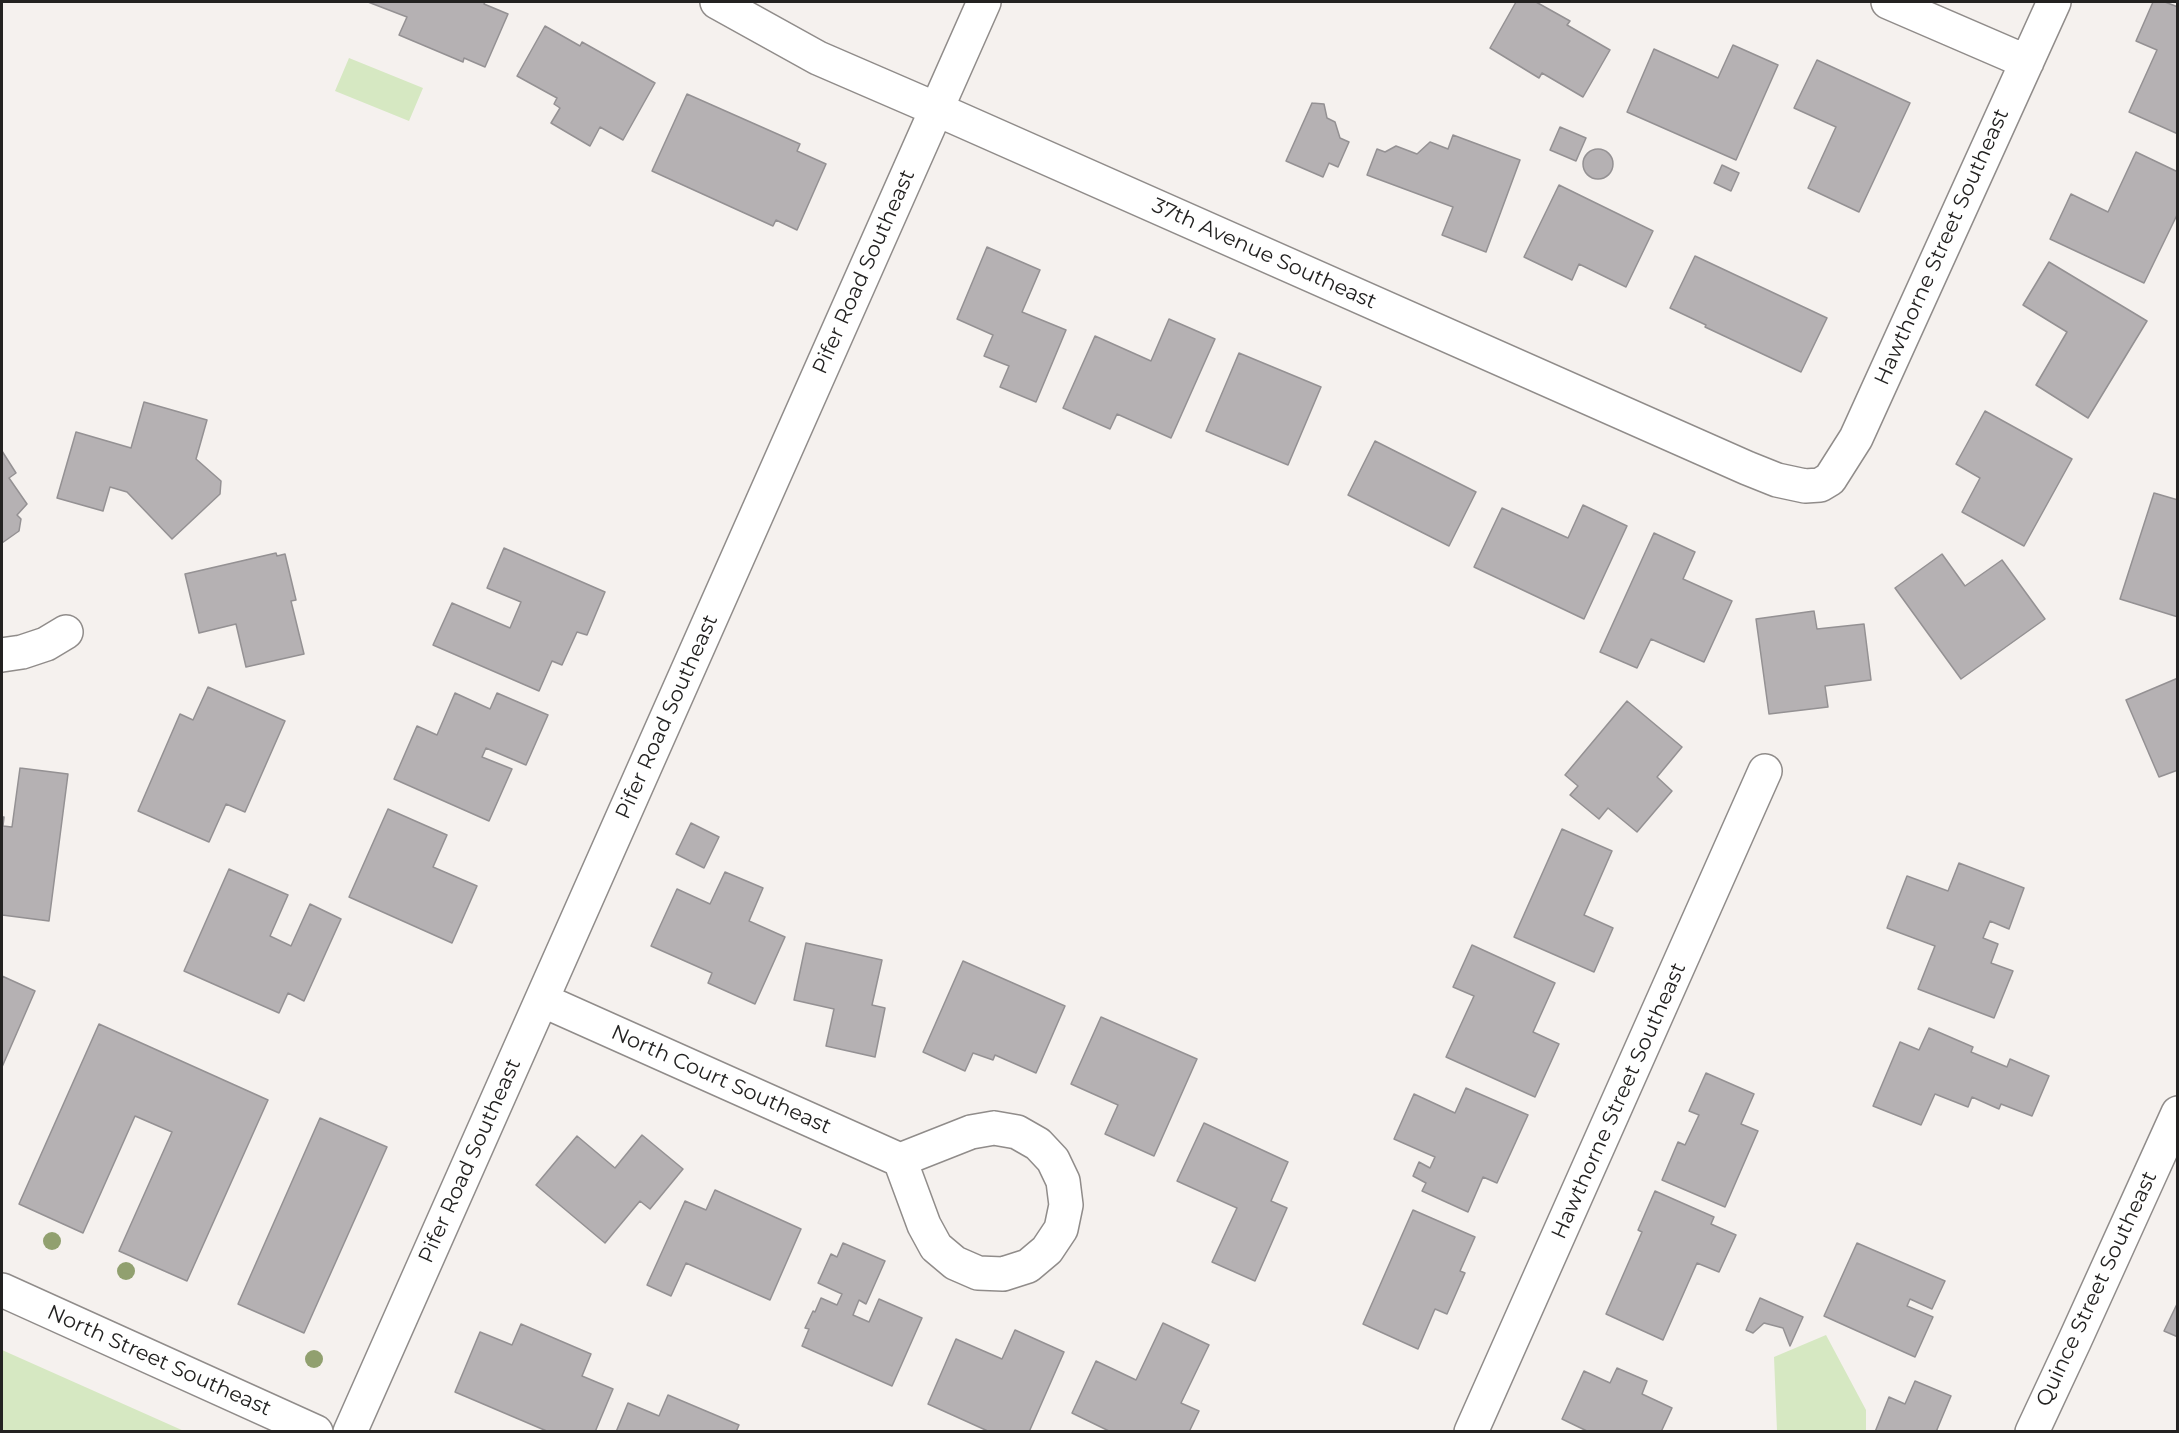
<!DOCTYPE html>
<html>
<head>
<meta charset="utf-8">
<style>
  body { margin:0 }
  #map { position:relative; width:2179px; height:1433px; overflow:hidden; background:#f5f1ee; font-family:Montserrat,sans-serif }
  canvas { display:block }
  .frame { position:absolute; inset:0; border:3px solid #232221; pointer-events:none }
</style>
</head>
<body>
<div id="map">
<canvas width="2179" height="1433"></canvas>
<div class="frame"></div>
</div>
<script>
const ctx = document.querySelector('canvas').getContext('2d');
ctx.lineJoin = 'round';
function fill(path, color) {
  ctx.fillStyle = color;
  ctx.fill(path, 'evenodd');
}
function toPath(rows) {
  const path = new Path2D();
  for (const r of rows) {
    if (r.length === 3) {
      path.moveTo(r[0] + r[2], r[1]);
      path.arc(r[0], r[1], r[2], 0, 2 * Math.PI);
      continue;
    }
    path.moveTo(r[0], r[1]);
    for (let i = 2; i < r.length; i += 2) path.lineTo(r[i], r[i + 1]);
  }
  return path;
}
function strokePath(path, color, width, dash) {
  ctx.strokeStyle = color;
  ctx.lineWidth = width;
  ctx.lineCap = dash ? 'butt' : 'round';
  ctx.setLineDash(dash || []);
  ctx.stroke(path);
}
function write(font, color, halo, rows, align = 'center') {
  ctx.font = font + ' Montserrat,sans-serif';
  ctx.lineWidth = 6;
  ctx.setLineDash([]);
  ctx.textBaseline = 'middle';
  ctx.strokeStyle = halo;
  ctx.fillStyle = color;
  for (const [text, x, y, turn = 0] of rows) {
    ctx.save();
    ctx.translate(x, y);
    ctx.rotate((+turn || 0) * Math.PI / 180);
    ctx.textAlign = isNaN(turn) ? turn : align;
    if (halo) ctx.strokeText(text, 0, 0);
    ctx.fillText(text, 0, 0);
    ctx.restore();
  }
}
fill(toPath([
  [349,58,423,88,409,121,335,91],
  [1826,1335,1866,1410,1866,1431,1777,1431,1774,1357],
  [2,1350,184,1431,2,1431]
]), '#d6e8c2');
const building = toPath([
  [368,2,485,2,484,4,508,14,485,67,464,58,463,62,399,35,407,17,368,2],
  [1516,2,1536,2,1570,21,1567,25,1610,50,1583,97,1542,73,1539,78,1490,48,1516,2],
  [2153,2,2165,2,2178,7,2178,134,2129,112,2157,50,2136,41,2153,2],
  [545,26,580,46,582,42,655,83,623,140,600,127,590,146,551,123,560,108,554,104,557,98,517,76,545,26],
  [1733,45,1778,65,1736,160,1627,112,1654,49,1718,78,1733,45],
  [1817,60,1910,103,1859,212,1808,188,1836,127,1794,108,1817,60],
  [687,94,800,144,797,151,826,164,797,230,776,220,773,226,652,171,687,94],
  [1312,103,1324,104,1327,118,1335,122,1340,138,1349,142,1338,167,1329,163,1323,177,1286,161,1312,103],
  [1560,127,1586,138,1576,161,1550,150,1560,127],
  [1453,135,1520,160,1486,252,1442,235,1453,207,1367,175,1377,149,1385,152,1396,146,1417,154,1430,142,1448,149,1453,135],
  [1598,164,15],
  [2136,152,2178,172,2178,213,2144,283,2050,239,2071,194,2108,212,2136,152],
  [1722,165,1739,173,1731,191,1714,183,1722,165],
  [1559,185,1653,231,1626,287,1579,264,1572,280,1524,257,1559,185],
  [987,247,1040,270,1022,312,1066,330,1036,402,1000,387,1009,366,984,356,993,335,957,319,987,247],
  [1695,256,1827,318,1801,372,1705,327,1706,325,1670,308,1695,256],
  [2049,262,2147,321,2088,418,2036,385,2067,332,2023,305,2049,262],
  [1169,319,1215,339,1171,438,1117,414,1110,429,1063,408,1095,336,1151,361,1169,319],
  [1239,353,1321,387,1288,465,1206,431,1239,353],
  [144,402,207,420,196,459,221,481,220,494,172,539,127,492,110,487,103,511,57,498,76,432,131,448,144,402],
  [1985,411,2072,459,2024,546,1962,512,1980,478,1956,464,1985,411],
  [1375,441,1476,492,1449,546,1348,495,1375,441],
  [2,451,16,473,9,478,27,504,17,515,21,519,19,531,2,543,2,451],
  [2154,493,2178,500,2178,617,2120,599,2154,493],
  [1583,505,1627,526,1584,619,1474,567,1502,508,1568,538,1583,505],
  [1654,533,1695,552,1683,579,1732,601,1704,662,1651,639,1637,668,1600,652,1654,533],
  [504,548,605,592,587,635,577,632,562,665,552,661,539,691,433,645,452,603,510,628,521,602,487,588,504,548],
  [276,553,277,556,285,554,296,600,291,601,304,654,246,667,236,624,199,633,185,574,276,553],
  [1942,554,1965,586,2002,560,2045,619,1961,679,1895,588,1942,554],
  [1814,611,1817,629,1864,624,1871,680,1825,686,1828,707,1769,714,1756,619,1814,611],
  [2178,678,2178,770,2159,777,2126,700,2178,678],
  [208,687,285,721,245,812,226,804,209,842,138,811,180,714,193,720,208,687],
  [455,693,490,709,497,693,548,715,526,765,486,748,482,757,512,769,489,821,394,779,417,726,437,735,455,693],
  [1627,701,1682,747,1657,777,1672,791,1637,832,1608,808,1599,819,1570,795,1578,786,1565,775,1627,701],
  [20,768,68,774,49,921,2,915,2,817,4,817,3,826,12,827,20,768],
  [388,809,447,835,433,867,477,886,452,943,349,897,388,809],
  [691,823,719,837,704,868,676,854,691,823],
  [1562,829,1612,851,1584,915,1613,928,1594,972,1514,937,1562,829],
  [1959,863,2024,888,2009,929,1990,921,1983,938,1998,944,1991,963,2013,971,1994,1018,1918,989,1935,946,1887,928,1907,876,1948,891,1959,863],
  [229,869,288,895,270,936,291,946,310,904,341,919,304,1001,288,993,279,1013,184,971,229,869],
  [725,872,763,888,749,921,785,937,755,1004,708,983,712,973,651,946,677,889,710,904,725,872],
  [806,943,882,960,872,1005,885,1008,875,1057,826,1046,834,1009,794,1000,806,943],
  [1472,945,1555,983,1533,1032,1559,1044,1535,1097,1446,1057,1474,996,1453,987,1472,945],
  [963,961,1065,1006,1036,1073,995,1055,993,1060,973,1053,965,1071,923,1052,963,961],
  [2,976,35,991,2,1067,2,976],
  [1101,1017,1197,1059,1154,1156,1105,1134,1118,1105,1071,1084,1101,1017],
  [99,1024,268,1100,187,1281,119,1251,172,1132,135,1116,83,1233,19,1204,99,1024],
  [1929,1028,1973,1047,1971,1052,2007,1067,2010,1059,2049,1076,2032,1116,2001,1104,1999,1109,1972,1097,1968,1107,1935,1094,1921,1125,1873,1106,1900,1042,1919,1050,1929,1028],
  [1706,1073,1754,1094,1741,1124,1758,1131,1725,1207,1662,1180,1678,1142,1685,1145,1699,1115,1689,1111,1706,1073],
  [1466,1088,1528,1115,1497,1183,1483,1177,1468,1212,1422,1191,1426,1183,1413,1176,1419,1162,1430,1168,1435,1157,1394,1139,1414,1094,1455,1113,1466,1088],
  [320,1118,387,1147,304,1333,238,1304,320,1118],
  [1204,1123,1288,1162,1271,1201,1287,1208,1255,1281,1212,1262,1237,1208,1177,1181,1204,1123],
  [642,1135,683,1169,650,1209,640,1201,605,1243,536,1185,577,1136,615,1168,642,1135],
  [715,1190,801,1229,770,1300,686,1263,671,1296,647,1285,685,1201,706,1210,715,1190],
  [1655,1191,1714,1217,1711,1224,1736,1235,1719,1272,1697,1263,1663,1340,1606,1314,1642,1232,1638,1230,1655,1191],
  [1413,1210,1475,1237,1460,1271,1465,1273,1447,1314,1435,1309,1418,1349,1363,1324,1413,1210],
  [843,1243,885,1261,866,1304,859,1300,853,1315,869,1322,879,1299,922,1318,892,1386,802,1346,809,1329,805,1328,813,1311,815,1312,821,1298,837,1305,842,1294,818,1283,831,1254,837,1257,843,1243],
  [1857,1243,1945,1281,1932,1309,1910,1299,1907,1306,1933,1317,1915,1357,1824,1316,1857,1243],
  [1760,1298,1803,1317,1790,1346,1783,1328,1764,1323,1753,1333,1746,1330,1760,1298],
  [2178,1302,2178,1337,2164,1331,2178,1302],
  [1163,1323,1209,1345,1181,1403,1199,1411,1189,1432,1111,1432,1072,1413,1096,1361,1136,1380,1163,1323],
  [521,1324,591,1354,582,1376,613,1389,595,1432,549,1432,455,1392,480,1332,512,1345,521,1324],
  [1015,1330,1064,1352,1029,1432,990,1432,928,1404,956,1339,1002,1359,1015,1330],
  [1617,1368,1647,1381,1642,1394,1672,1408,1661,1432,1589,1432,1562,1419,1584,1371,1610,1383,1617,1368],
  [1915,1381,1951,1396,1936,1432,1875,1432,1889,1397,1905,1404,1915,1381],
  [668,1395,739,1425,736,1432,616,1432,628,1403,659,1416,668,1395]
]);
fill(building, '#b5b1b3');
strokePath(building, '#949193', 1.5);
const street = toPath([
  [717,2,818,58,936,109,1747,468,1777,480,1805,486,1820,485,1830,479,1856,438,2054,2],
  [1888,2,2027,62],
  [2,655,22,652,46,644,66,632],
  [542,1000,900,1160],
  [994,1128,1017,1132,1038,1144,1053,1160,1063,1181,1066,1205,1061,1229,1047,1250,1028,1266,1003,1274,978,1273,955,1263,936,1247,924,1225,900,1160,971,1132,994,1128],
  [350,1432,984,2],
  [1471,1432,1765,771],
  [2032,1432,2075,1340,2178,1113]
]);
const secondary = toPath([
  [2,1290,316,1432]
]);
strokePath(street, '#908c8a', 36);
strokePath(secondary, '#908c8a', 36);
strokePath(street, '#fff', 33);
strokePath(secondary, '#fff', 33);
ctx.fillStyle = '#91a06f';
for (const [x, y] of [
  [52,1241],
  [126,1271],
  [314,1359]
]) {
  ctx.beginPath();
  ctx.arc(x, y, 9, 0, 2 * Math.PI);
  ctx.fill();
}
write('21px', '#232221', '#fff', [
  ["Hawthorne Street Southeast",1942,247,-66],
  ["37th Avenue Southeast",1264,254,24],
  ["Pifer Road Southeast",864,272,-66],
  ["Pifer Road Southeast",667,717,-66],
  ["North Court Southeast",721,1080,24],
  ["Hawthorne Street Southeast",1619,1101,-66],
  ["Pifer Road Southeast",470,1161,-66],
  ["Quince Street Southeast",2097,1289,-65],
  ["North Street Southeast",159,1361,24]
]);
</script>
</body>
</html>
